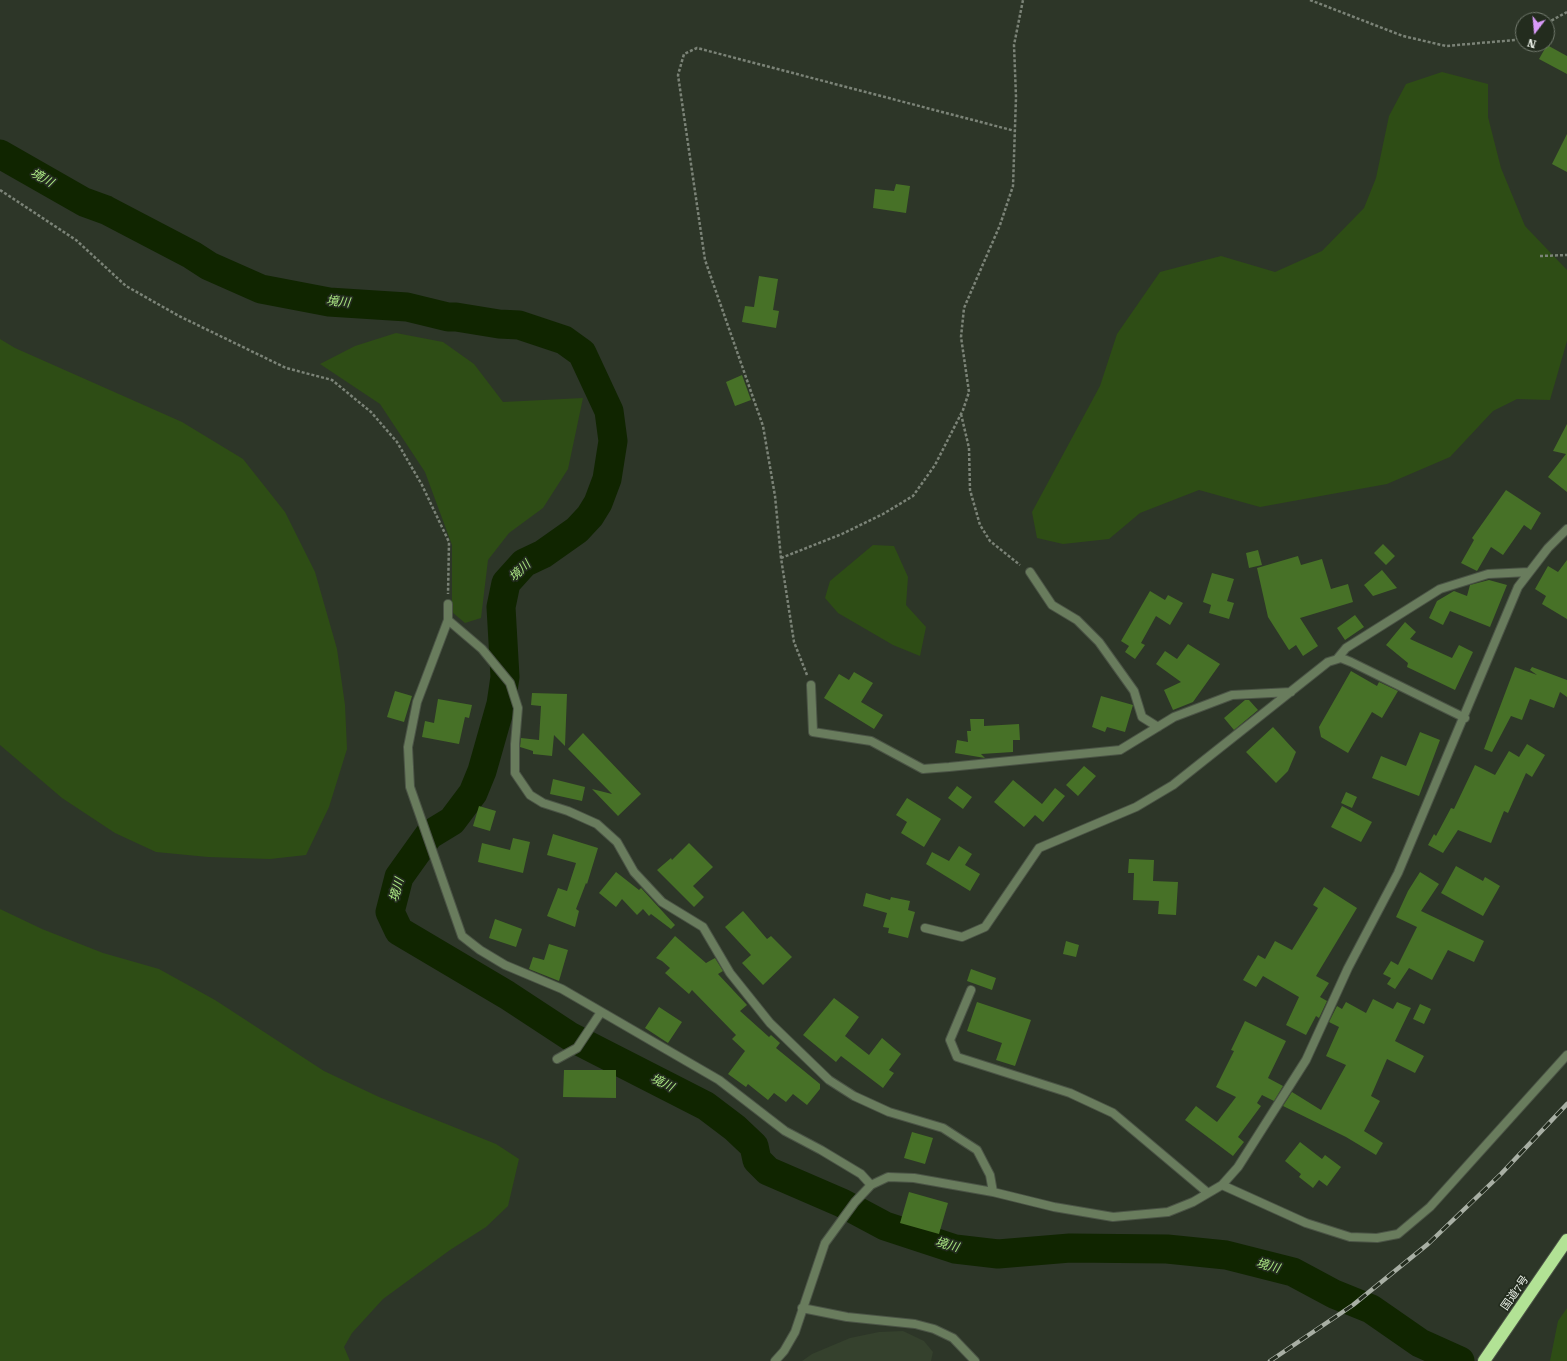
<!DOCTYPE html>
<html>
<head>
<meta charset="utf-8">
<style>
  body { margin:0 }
  #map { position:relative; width:1567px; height:1361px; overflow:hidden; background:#2d3628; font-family:"Roboto Serif",serif }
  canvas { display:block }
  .north { position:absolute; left:1515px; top:12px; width:40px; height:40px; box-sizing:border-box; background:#232c1e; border:1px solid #727a6e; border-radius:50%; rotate:196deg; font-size:11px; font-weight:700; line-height:16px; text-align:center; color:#e9efe6 }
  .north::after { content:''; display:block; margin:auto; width:14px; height:18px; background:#d89af8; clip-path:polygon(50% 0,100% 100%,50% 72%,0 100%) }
</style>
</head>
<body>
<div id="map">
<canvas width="1567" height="1361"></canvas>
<div class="north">N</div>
</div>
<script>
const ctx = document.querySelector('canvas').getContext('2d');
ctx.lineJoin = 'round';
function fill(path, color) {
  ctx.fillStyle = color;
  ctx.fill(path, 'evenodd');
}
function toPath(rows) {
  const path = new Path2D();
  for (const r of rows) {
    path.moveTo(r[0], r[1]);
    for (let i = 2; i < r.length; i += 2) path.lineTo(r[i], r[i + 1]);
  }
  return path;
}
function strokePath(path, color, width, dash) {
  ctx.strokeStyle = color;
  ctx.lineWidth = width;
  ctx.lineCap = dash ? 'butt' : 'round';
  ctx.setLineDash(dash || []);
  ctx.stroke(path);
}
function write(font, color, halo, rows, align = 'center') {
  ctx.font = font + ' "Roboto Serif","Noto Sans JP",serif';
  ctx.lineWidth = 3.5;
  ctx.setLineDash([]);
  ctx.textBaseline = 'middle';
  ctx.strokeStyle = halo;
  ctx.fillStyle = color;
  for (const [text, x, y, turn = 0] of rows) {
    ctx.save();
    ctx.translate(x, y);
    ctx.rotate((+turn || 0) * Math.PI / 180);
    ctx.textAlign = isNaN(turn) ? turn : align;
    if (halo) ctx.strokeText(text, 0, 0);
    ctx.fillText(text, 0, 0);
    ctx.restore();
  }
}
fill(toPath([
  [903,1331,924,1341,933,1352,931,1361,802,1361,812,1354,850,1338,879,1332]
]), '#35412d');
fill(toPath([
  [1442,72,1488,84,1488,117,1501,168,1525,226,1567,270,1567,341,1550,400,1517,399,1493,411,1450,457,1387,484,1260,507,1199,490,1140,513,1109,539,1063,544,1037,538,1032,512,1100,386,1117,334,1160,272,1221,256,1275,272,1322,251,1364,208,1376,178,1389,116,1406,84],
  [396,333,443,342,474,364,503,402,583,398,568,469,543,508,509,533,488,560,481,618,465,623,452,612,452,545,425,472,380,404,320,364,355,346],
  [0,339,15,348,182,422,243,459,285,512,315,572,337,649,345,705,347,749,329,807,306,855,270,859,208,857,156,852,115,833,62,798,0,745],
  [873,545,894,546,908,577,906,605,926,627,920,656,893,645,838,613,825,598,830,581],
  [0,909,42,929,103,953,159,969,215,1000,324,1071,379,1097,496,1144,519,1159,508,1206,486,1227,450,1250,383,1299,352,1333,344,1347,350,1361,0,1361],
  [1567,1308,1567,1361,1550,1361,1558,1321]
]), '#2e4d15');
strokePath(toPath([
  [0,154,84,202,106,210,192,255,209,266,261,289,329,302,407,307,448,317,456,317,499,324,519,325,564,340,582,353,609,411,613,441,607,479,598,503,590,516,577,530,543,554,524,563,506,583,501,607,505,677,501,704,482,771,473,793,452,821,429,835,399,877,390,912,399,931,507,995,571,1037,706,1106,735,1128,754,1146,757,1160,768,1171,842,1203,885,1226,955,1249,998,1254,1070,1248,1167,1249,1226,1255,1293,1272,1334,1294,1371,1309,1420,1343,1460,1361]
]), '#102500', 29);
fill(toPath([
  [1547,45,1567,56,1567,74,1539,59],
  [1567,134,1567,172,1552,164],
  [896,184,910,186,906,213,873,208,875,189,894,191],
  [759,276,778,279,773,310,779,311,776,328,742,322,745,306,754,307],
  [742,375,751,400,735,406,726,382],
  [1567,424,1567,492,1548,477,1566,454,1553,451],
  [1506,490,1541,513,1531,530,1524,525,1503,555,1491,547,1477,571,1461,563,1474,540,1472,538],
  [1383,544,1395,556,1386,565,1374,553],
  [1258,550,1262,565,1249,568,1246,553],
  [1298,556,1301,565,1322,559,1331,589,1348,584,1353,602,1300,618,1318,646,1303,656,1296,645,1289,650,1268,617,1257,568],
  [1567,560,1567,619,1542,604,1546,596,1535,589,1548,566,1558,572],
  [1382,570,1397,588,1373,596,1364,585],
  [1212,573,1234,579,1227,601,1234,603,1229,619,1209,613,1211,605,1203,602],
  [1489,580,1507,585,1490,627,1450,611,1443,625,1429,618,1437,601,1454,591,1467,596,1470,585],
  [1150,591,1165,600,1168,595,1183,603,1170,625,1156,616,1141,643,1145,645,1135,659,1125,652,1129,646,1121,641],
  [1355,615,1364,627,1345,640,1337,628],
  [1405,622,1416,632,1410,639,1452,658,1459,645,1473,652,1455,690,1407,667,1408,663,1386,645],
  [1188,644,1220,664,1193,702,1173,710,1164,690,1181,682,1156,664,1165,651,1177,659],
  [1515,667,1537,675,1530,670,1532,667,1567,680,1567,697,1560,692,1554,708,1530,699,1522,720,1511,716,1492,752,1484,749],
  [1351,671,1377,686,1379,682,1398,691,1382,718,1372,712,1348,753,1321,737,1319,727],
  [854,672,873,683,861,702,883,715,874,729,824,698,839,674,849,680],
  [395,691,412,696,404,722,387,717],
  [532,693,567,694,565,746,554,735,552,756,533,754,533,751,520,747,521,738,539,740,541,706,531,705],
  [1101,696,1133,705,1125,732,1107,727,1105,732,1092,727],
  [438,699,472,705,469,718,465,717,459,744,422,737,425,721,434,723],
  [1245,700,1249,700,1258,710,1234,730,1224,718],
  [970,719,984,719,984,726,1019,724,1020,740,1013,740,1013,752,981,754,985,758,955,753,957,740,968,742,967,731,971,731],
  [1273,727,1296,752,1288,771,1276,783,1246,752],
  [1420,732,1440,740,1419,796,1372,778,1381,756,1406,766],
  [583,733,641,794,618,816,592,789,612,794,568,749],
  [1527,744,1545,755,1532,777,1526,773,1508,813,1504,811,1491,843,1458,830,1443,853,1428,845,1434,834,1436,836,1451,808,1454,809,1475,765,1495,775,1509,751,1519,757],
  [1084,766,1096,776,1078,796,1066,785],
  [553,779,585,787,582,801,550,794],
  [1013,780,1042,804,1055,788,1065,796,1043,822,1035,815,1024,827,994,802],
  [957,786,972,797,963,809,948,798],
  [1346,792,1357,797,1352,808,1341,803],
  [907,798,941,819,924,847,901,833,907,822,896,815],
  [479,806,496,811,490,831,473,826],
  [1342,806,1372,822,1361,842,1331,827],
  [553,834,598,848,587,884,586,883,576,909,579,911,575,927,547,916,558,888,567,891,576,863,547,855],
  [513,838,530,842,523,873,478,862,482,843,510,850],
  [689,843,713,867,693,886,704,897,694,907,657,870,671,858,672,860],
  [959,846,972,854,965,865,980,874,970,891,926,864,932,852,949,861],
  [1129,859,1154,860,1153,881,1178,882,1176,915,1158,914,1159,901,1133,900,1134,873,1128,873],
  [1456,866,1483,881,1485,877,1500,886,1483,916,1441,893],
  [616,872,639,890,641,888,675,925,671,929,651,914,649,916,643,909,637,915,622,899,616,907,599,893],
  [1420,872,1439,884,1421,911,1484,941,1474,962,1448,950,1432,980,1409,968,1395,989,1387,984,1391,978,1383,974,1391,961,1398,965,1417,927,1396,917,1408,891],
  [1324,887,1357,908,1316,976,1329,983,1320,997,1327,1001,1319,1018,1316,1016,1306,1035,1286,1025,1299,997,1263,976,1256,987,1243,980,1258,955,1265,959,1275,941,1292,950,1318,908,1313,905],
  [866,893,890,900,891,897,910,901,908,910,915,912,908,938,888,933,889,928,883,927,887,913,863,906],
  [743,911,767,939,771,936,792,957,763,985,742,963,751,955,725,927],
  [495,919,522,929,516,947,489,938],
  [675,936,706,963,715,958,723,971,718,974,747,1005,740,1011,769,1037,771,1035,780,1043,776,1048,820,1084,820,1089,807,1105,793,1094,786,1102,774,1093,768,1100,748,1084,746,1087,728,1074,745,1051,732,1039,736,1035,692,990,689,994,665,973,670,968,662,961,656,958],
  [1066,941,1079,945,1076,957,1063,954],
  [549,944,568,950,559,981,529,969,533,957,544,960],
  [971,969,996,978,992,990,967,981],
  [834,998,859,1017,845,1036,869,1055,882,1038,901,1054,889,1070,894,1073,883,1088,841,1056,836,1062,803,1035],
  [1373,999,1393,1009,1397,1002,1411,1008,1395,1041,1424,1056,1415,1073,1387,1059,1371,1096,1380,1101,1364,1131,1383,1143,1376,1155,1346,1137,1283,1106,1292,1092,1321,1110,1346,1065,1326,1056,1339,1027,1329,1022,1337,1006,1342,1009,1346,1002,1366,1013],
  [977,1002,1031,1020,1015,1066,996,1060,1002,1043,967,1031],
  [1420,1004,1431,1009,1424,1024,1413,1019],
  [659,1007,682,1022,668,1043,645,1028],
  [1245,1021,1286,1041,1268,1078,1283,1086,1274,1101,1262,1095,1257,1103,1261,1106,1238,1137,1244,1142,1233,1156,1185,1120,1196,1106,1217,1122,1236,1097,1216,1087,1234,1051,1231,1050],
  [564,1070,616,1070,616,1098,563,1097],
  [912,1132,933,1138,925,1164,904,1158],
  [1300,1142,1322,1159,1325,1155,1341,1167,1327,1186,1319,1180,1313,1188,1299,1177,1301,1174,1285,1161],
  [909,1192,948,1203,939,1234,900,1223]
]), '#477127');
const street = toPath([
  [1030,572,1052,605,1077,620,1099,642,1134,691,1142,717,1158,727],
  [448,604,448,620,417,702,408,747,410,787,462,936,480,950,505,965,562,989,719,1080,785,1131,821,1150,861,1174,871,1185],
  [448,620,482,649,510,683,518,708,515,744,515,773,530,795,543,803,568,811,597,824,617,842,634,872,662,902,703,927,730,973,770,1023,829,1080,854,1096,889,1112,943,1128,977,1150,990,1175,993,1192],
  [1337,659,1346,648,1440,589,1488,574,1529,572],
  [811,685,813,732,871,741,923,769,949,767,1120,750,1174,717,1232,695,1291,692],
  [925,928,962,937,985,927,1039,848,1136,807,1173,785,1328,662,1341,658,1351,662,1465,718],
  [971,990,950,1040,957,1057,1070,1093,1113,1113,1208,1193],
  [557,1059,577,1048,601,1012],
  [1222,1185,1306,1223,1350,1237,1377,1238,1398,1234,1430,1207,1567,1055],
  [802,1308,847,1317,915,1324,934,1329,953,1338,975,1361],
  [775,1361,784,1351,795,1332,825,1243,855,1202,871,1185,888,1177,914,1178,993,1192,1054,1207,1113,1217,1168,1212,1193,1202,1222,1185,1238,1167,1306,1060,1348,968,1398,873,1518,587,1548,548,1567,529]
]);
const highway = toPath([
  [1484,1361,1567,1240]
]);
strokePath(street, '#4b5446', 10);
strokePath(highway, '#4b5446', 14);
strokePath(toPath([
  [1310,0,1403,36,1446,46,1515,40,1523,35],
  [1547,23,1567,12],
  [0,190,76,240,126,286,179,316,286,368,332,380,371,412,397,442,422,485,449,542,448,594],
  [1540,256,1567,255],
  [961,414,969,448,970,490,980,525,990,541,1020,565],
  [781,558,842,534,883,514,913,496,935,465,963,410,969,392,961,337,964,308,1000,225,1013,186,1016,97,1014,45,1023,0],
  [807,675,794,642,781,558,775,496,763,426,705,260,678,75,684,54,697,48,1015,131]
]), '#7b8377', 2.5, [3, 2]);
strokePath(street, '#697c5d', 8);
strokePath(highway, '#b2e295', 12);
const rail = toPath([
  [1270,1361,1353,1305,1428,1244,1501,1174,1567,1104]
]);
strokePath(rail, '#a8afa4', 4.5);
strokePath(rail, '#232c1e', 3, [9]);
write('11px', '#e9efe6', '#232c1e', [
  ["国道7号",1515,1293,-55]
]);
write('italic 12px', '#ace884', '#232c1e', [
  ["境川",42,178,30],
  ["境川",338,302,6],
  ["境川",520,571,-42],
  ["境川",397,890,-74],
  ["境川",662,1083,27],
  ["境川",947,1245,15],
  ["境川",1268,1266,15]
]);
</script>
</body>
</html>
